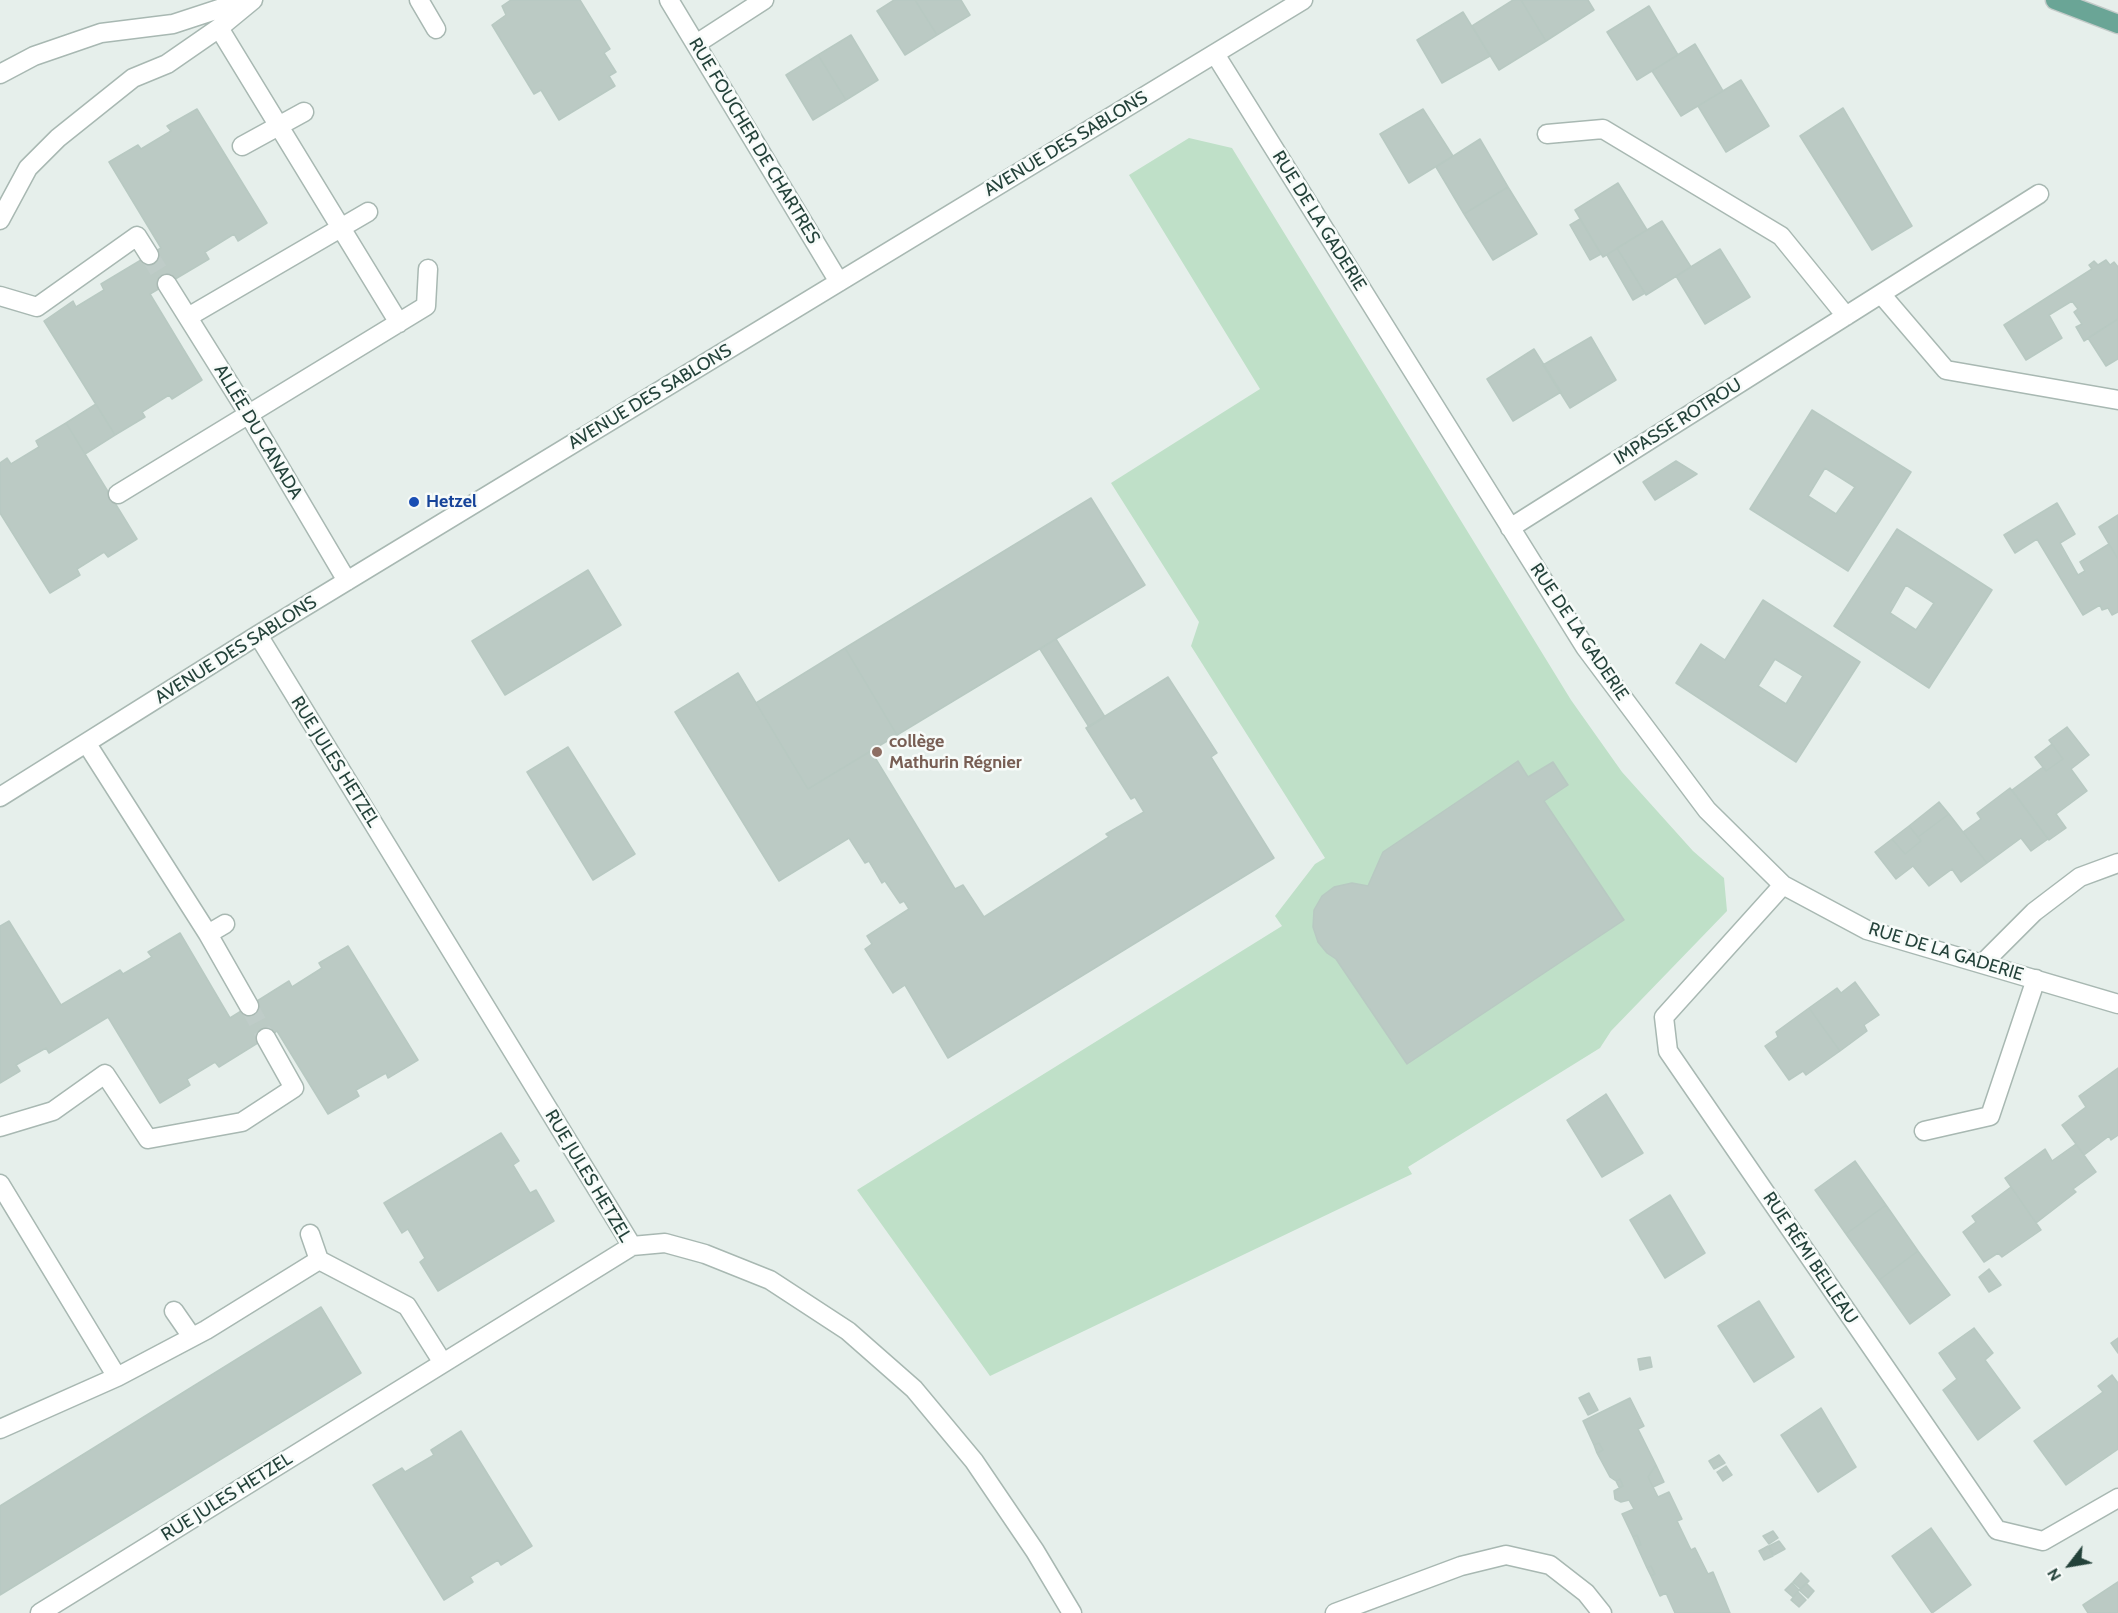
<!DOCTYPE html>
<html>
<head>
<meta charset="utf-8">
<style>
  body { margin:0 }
  #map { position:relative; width:2118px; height:1613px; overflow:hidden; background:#e6efeb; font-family:Cabin,sans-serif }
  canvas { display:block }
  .north { position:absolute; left:2040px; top:1535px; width:60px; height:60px; -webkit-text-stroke:4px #f7fbf9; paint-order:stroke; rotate:239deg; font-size:16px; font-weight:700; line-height:24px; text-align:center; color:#24423a }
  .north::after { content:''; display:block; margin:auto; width:21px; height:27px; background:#24423a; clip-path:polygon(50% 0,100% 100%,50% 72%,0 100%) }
</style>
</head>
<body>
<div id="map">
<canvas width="2118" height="1613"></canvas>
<div class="north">N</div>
</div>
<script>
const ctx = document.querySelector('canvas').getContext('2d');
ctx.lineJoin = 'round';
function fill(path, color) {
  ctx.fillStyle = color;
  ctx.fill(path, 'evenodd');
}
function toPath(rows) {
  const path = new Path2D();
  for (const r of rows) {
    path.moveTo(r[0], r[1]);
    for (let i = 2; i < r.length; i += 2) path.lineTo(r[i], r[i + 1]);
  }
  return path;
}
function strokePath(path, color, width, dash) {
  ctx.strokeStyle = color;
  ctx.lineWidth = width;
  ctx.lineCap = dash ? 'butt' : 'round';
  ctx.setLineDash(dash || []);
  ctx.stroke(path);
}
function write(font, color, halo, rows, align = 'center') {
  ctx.font = font + ' Cabin,sans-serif';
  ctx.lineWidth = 5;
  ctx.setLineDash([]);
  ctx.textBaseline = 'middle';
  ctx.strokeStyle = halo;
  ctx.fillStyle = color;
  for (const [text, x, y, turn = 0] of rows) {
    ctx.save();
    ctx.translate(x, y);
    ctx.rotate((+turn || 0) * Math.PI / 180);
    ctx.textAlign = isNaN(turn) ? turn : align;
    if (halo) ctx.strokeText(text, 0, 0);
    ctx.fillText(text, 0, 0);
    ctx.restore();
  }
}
fill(toPath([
  [1189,138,1232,148,1571,700,1622,772,1693,851,1724,878,1727,911,1611,1031,1600,1048,1408,1167,1412,1174,990,1376,857,1190,1282,926,1275,916,1315,864,1325,858,1191,646,1199,622,1111,483,1260,389,1129,175]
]), '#bfe0c8');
const building = toPath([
  [511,0,580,0,610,49,604,53,616,72,609,76,615,86,559,120,541,90,534,94,492,25,506,15,502,6,511,0],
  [894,0,915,0,937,35,905,55,877,11,894,0],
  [915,0,961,0,970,15,937,35,915,0],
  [1513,0,1521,0,1546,41,1499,70,1472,26,1513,0],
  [1521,0,1588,0,1594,10,1546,41,1521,0],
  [1649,6,1678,55,1637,80,1607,32,1649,6],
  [1463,12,1490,56,1442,83,1417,40,1463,12],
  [851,35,878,80,846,100,818,55,851,35],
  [1695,44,1723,91,1681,116,1652,71,1695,44],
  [818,55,846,100,813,120,786,75,818,55],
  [1741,80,1769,126,1726,152,1698,106,1741,80],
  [1843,108,1912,226,1872,250,1800,136,1843,108],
  [197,109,267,223,238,241,234,234,205,252,209,259,150,294,202,380,172,399,169,395,142,412,145,417,115,435,44,321,73,301,76,307,104,290,101,284,161,248,109,162,138,145,141,149,171,131,167,126,197,109],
  [1423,109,1453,156,1409,183,1380,134,1423,109],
  [1480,139,1508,187,1464,214,1436,167,1480,139],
  [1618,183,1647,230,1603,257,1575,210,1618,183],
  [1508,187,1537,234,1493,260,1464,214,1508,187],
  [1580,219,1601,254,1590,260,1570,225,1580,219],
  [1662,221,1691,267,1646,295,1617,248,1662,221],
  [1617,248,1645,293,1633,300,1607,255,1617,248],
  [1720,249,1750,297,1705,324,1676,276,1720,249],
  [2106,260,2110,265,2114,262,2118,267,2118,319,2084,341,2076,327,2082,324,2074,312,2078,309,2072,301,2049,315,2062,338,2026,360,2004,325,2092,269,2089,265,2094,261,2098,265,2106,260],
  [2118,319,2118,359,2106,366,2088,338,2118,319],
  [1591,337,1616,380,1570,408,1543,365,1591,337],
  [1534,349,1561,392,1513,421,1487,379,1534,349],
  [96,404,115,435,85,454,66,423,96,404],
  [1812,410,1911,472,1848,571,1750,509,1812,410],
  [1825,468,1855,487,1836,514,1808,496,1825,468],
  [66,423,137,539,108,557,104,552,77,569,80,575,50,593,0,513,0,463,7,458,11,464,39,447,36,441,66,423],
  [1676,461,1697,474,1655,500,1643,482,1676,461],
  [1091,498,1145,585,897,735,845,648,1091,498],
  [2057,503,2075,534,2060,543,2078,575,2085,571,2080,562,2109,544,2118,559,2118,612,2112,615,2108,608,2102,610,2100,605,2083,615,2037,539,2015,553,2004,535,2057,503],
  [2118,515,2118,559,2099,527,2118,515],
  [1897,529,1992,590,1929,688,1834,626,1897,529],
  [1906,585,1934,603,1916,630,1890,613,1906,585],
  [588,570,621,625,505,695,472,641,588,570],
  [1763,600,1860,662,1796,762,1676,683,1701,644,1725,660,1763,600],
  [1775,659,1803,676,1786,704,1758,686,1775,659],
  [1056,639,1105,717,1089,727,1040,649,1056,639],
  [845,648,897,735,808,789,756,703,845,648],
  [738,673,808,789,871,751,955,889,963,885,984,917,1109,837,1106,834,1144,812,1135,797,1131,799,1086,728,1168,677,1217,753,1211,757,1274,858,948,1058,905,985,893,993,865,949,872,944,867,936,909,909,904,901,900,903,885,881,882,883,869,861,865,863,849,838,779,881,675,712,738,673],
  [2067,727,2089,755,2071,769,2087,791,2056,814,2066,828,2049,840,2012,790,2043,767,2046,771,2063,759,2049,740,2067,727],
  [2052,744,2063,759,2046,771,2035,757,2052,744],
  [568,747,635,854,593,880,527,772,568,747],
  [1518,761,1528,777,1553,762,1568,785,1544,801,1624,920,1407,1064,1336,959,1327,953,1318,942,1313,927,1314,910,1322,896,1334,887,1352,883,1368,886,1383,852,1518,761],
  [2010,788,2048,839,2031,851,2021,838,1987,863,1963,832,1981,819,1977,813,2010,788],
  [1939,802,1949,814,1918,837,1909,826,1939,802],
  [1949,814,1987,863,1961,882,1952,869,1929,886,1913,866,1896,879,1875,852,1892,839,1905,854,1921,841,1918,837,1949,814],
  [1909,826,1921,841,1905,854,1892,839,1909,826],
  [9,921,61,1005,120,970,123,974,152,957,148,952,180,933,230,1018,289,981,292,987,322,968,319,963,348,946,418,1060,388,1078,386,1073,356,1090,359,1096,328,1114,277,1031,219,1067,215,1062,187,1079,190,1085,160,1103,108,1017,49,1053,46,1048,16,1065,20,1071,0,1083,0,926,9,921],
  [1855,982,1879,1015,1864,1025,1867,1031,1840,1051,1809,1008,1837,988,1841,993,1855,982],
  [1809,1008,1840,1051,1806,1075,1803,1071,1789,1080,1765,1046,1778,1037,1776,1032,1809,1008],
  [2118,1068,2118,1135,2111,1140,2109,1136,2084,1155,2062,1125,2086,1107,2079,1096,2118,1068],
  [1606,1094,1643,1153,1602,1177,1567,1120,1606,1094],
  [501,1133,519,1161,513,1165,530,1193,536,1190,554,1221,438,1291,420,1262,425,1258,408,1229,402,1233,384,1203,501,1133],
  [2076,1144,2096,1172,2073,1189,2076,1192,2036,1223,2005,1178,2045,1149,2052,1161,2076,1144],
  [1855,1161,1886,1205,1846,1234,1815,1190,1855,1161],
  [2011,1187,2041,1230,2002,1257,1998,1253,1984,1262,1963,1232,1976,1222,1972,1216,2011,1187],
  [1670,1195,1705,1253,1665,1278,1630,1220,1670,1195],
  [1886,1205,1918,1251,1879,1280,1846,1234,1886,1205],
  [1918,1251,1950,1295,1910,1324,1879,1280,1918,1251],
  [1989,1269,2001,1285,1989,1292,1979,1277,1989,1269],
  [1759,1301,1794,1357,1754,1382,1718,1326,1759,1301],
  [321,1307,361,1373,0,1595,0,1506,321,1307],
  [1974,1328,1993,1353,1985,1360,2020,1408,1978,1440,1943,1390,1957,1379,1939,1353,1974,1328],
  [2118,1338,2118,1353,2111,1343,2118,1338],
  [1650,1357,1652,1367,1640,1370,1638,1359,1650,1357],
  [2112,1375,2118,1383,2118,1449,2066,1485,2034,1441,2103,1392,2098,1386,2112,1375],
  [1589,1393,1598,1410,1588,1415,1579,1398,1589,1393],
  [1630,1398,1644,1426,1638,1429,1656,1465,1648,1477,1658,1497,1669,1492,1682,1519,1677,1521,1691,1550,1695,1548,1708,1574,1713,1572,1730,1613,1675,1613,1666,1593,1660,1596,1651,1576,1655,1574,1651,1566,1647,1568,1637,1546,1641,1545,1637,1535,1633,1537,1622,1514,1634,1509,1629,1500,1621,1502,1615,1499,1614,1491,1623,1486,1620,1479,1616,1481,1610,1477,1597,1453,1603,1450,1599,1443,1594,1445,1583,1421,1630,1398],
  [1821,1408,1856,1467,1818,1492,1781,1435,1821,1408],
  [461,1431,532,1546,501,1565,498,1560,470,1577,473,1582,444,1600,373,1485,402,1468,405,1472,434,1455,431,1450,461,1431],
  [1599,1443,1603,1450,1597,1453,1594,1445,1599,1443],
  [1719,1455,1725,1463,1714,1469,1709,1461,1719,1455],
  [1656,1465,1664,1482,1653,1487,1648,1477,1656,1465],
  [1726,1466,1732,1475,1723,1481,1717,1472,1726,1466],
  [1620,1479,1623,1486,1619,1487,1616,1481,1620,1479],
  [1931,1528,1971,1585,1932,1613,1892,1556,1931,1528],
  [1773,1531,1778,1538,1769,1544,1763,1536,1773,1531],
  [1637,1535,1641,1545,1637,1546,1633,1537,1637,1535],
  [1779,1541,1785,1549,1774,1555,1769,1546,1779,1541],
  [1768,1546,1773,1556,1764,1560,1759,1551,1768,1546],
  [1651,1566,1655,1574,1651,1576,1647,1568,1651,1566],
  [1801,1573,1809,1581,1801,1589,1793,1582,1801,1573],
  [2118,1582,2118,1613,2088,1613,2083,1605,2118,1582],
  [1792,1583,1799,1590,1793,1597,1785,1590,1792,1583],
  [1806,1583,1814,1591,1808,1598,1799,1590,1806,1583],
  [1798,1592,1806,1600,1799,1607,1791,1600,1798,1592]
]);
fill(building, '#bbcac4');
strokePath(building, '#b8c9c2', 1.5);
strokePath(toPath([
  [149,255,167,284],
  [249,1006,266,1038]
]), '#bfccc8', 18, [18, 9]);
const minor = toPath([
  [419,0,436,29],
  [669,0,839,282],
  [219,28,399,323],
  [696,44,764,0],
  [1215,54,1585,647,1707,810,1783,885,1867,930,2118,1004],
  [0,74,34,56,101,33,173,24,228,6,248,3],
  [1547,134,1603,129,1781,236,1846,316],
  [242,146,304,112],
  [0,220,28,168,58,138,133,78,167,64,219,28,253,0],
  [167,284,249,415,347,581],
  [1881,294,1946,370,2118,400],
  [0,296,37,307,137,236,149,255],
  [188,317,368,212],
  [118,494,426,306,428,269],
  [1510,528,2039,194],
  [258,635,632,1246],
  [87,744,208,934],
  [0,797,258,635,1303,0],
  [1783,885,1664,1017,1668,1051,1997,1530,2043,1541,2118,1498],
  [225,924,208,934,249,1006],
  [1983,963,2034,912,2080,877,2118,863],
  [0,1127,53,1111,105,1074,148,1139,242,1122,294,1088,266,1038],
  [1924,1131,1990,1116,2036,979],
  [0,1184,117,1377,0,1429],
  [319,1260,407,1306,443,1363],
  [174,1311,192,1337],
  [117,1377,206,1330,319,1260,310,1234],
  [40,1613,632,1246,665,1243,705,1254,770,1280,848,1331,914,1389,974,1461,1035,1551,1072,1613],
  [1335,1613,1461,1566,1506,1555,1550,1565,1586,1593,1602,1613]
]);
const major = toPath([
  [2055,0,2118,24]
]);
strokePath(minor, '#a8b8b2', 21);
strokePath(major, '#c2cac8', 21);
strokePath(minor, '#fff', 18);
strokePath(major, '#6aa596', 18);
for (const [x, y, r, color] of [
  [414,502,6,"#1a4fb4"],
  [877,752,6,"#8d6e63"]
]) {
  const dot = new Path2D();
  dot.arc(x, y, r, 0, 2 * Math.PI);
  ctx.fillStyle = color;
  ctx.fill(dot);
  strokePath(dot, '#f7fbf9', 2);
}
write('18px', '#24423a', '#f7fbf9', [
  ["RUE FOUCHER DE CHARTRES",754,141,59],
  ["AVENUE DES SABLONS",1066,144,-31],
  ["RUE DE LA GADERIE",1319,221,58],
  ["AVENUE DES SABLONS",650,397,-31],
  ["IMPASSE ROTROU",1678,422,-32],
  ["ALLÉE DU CANADA",258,432,59],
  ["RUE DE LA GADERIE",1579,632,56],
  ["AVENUE DES SABLONS",236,650,-32],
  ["RUE JULES HETZEL",335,762,58],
  ["RUE DE LA GADERIE",1946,952,17],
  ["RUE JULES HETZEL",588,1176,59],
  ["RUE RÉMI BELLEAU",1810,1258,56],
  ["RUE JULES HETZEL",227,1497,-32]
]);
write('bold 18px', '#164399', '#f7fbf9', [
  ["Hetzel",426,502]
], 'left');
write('bold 18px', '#785e54', '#f7fbf9', [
  ["collège",889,742],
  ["Mathurin Régnier",889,763]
], 'left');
</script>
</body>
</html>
